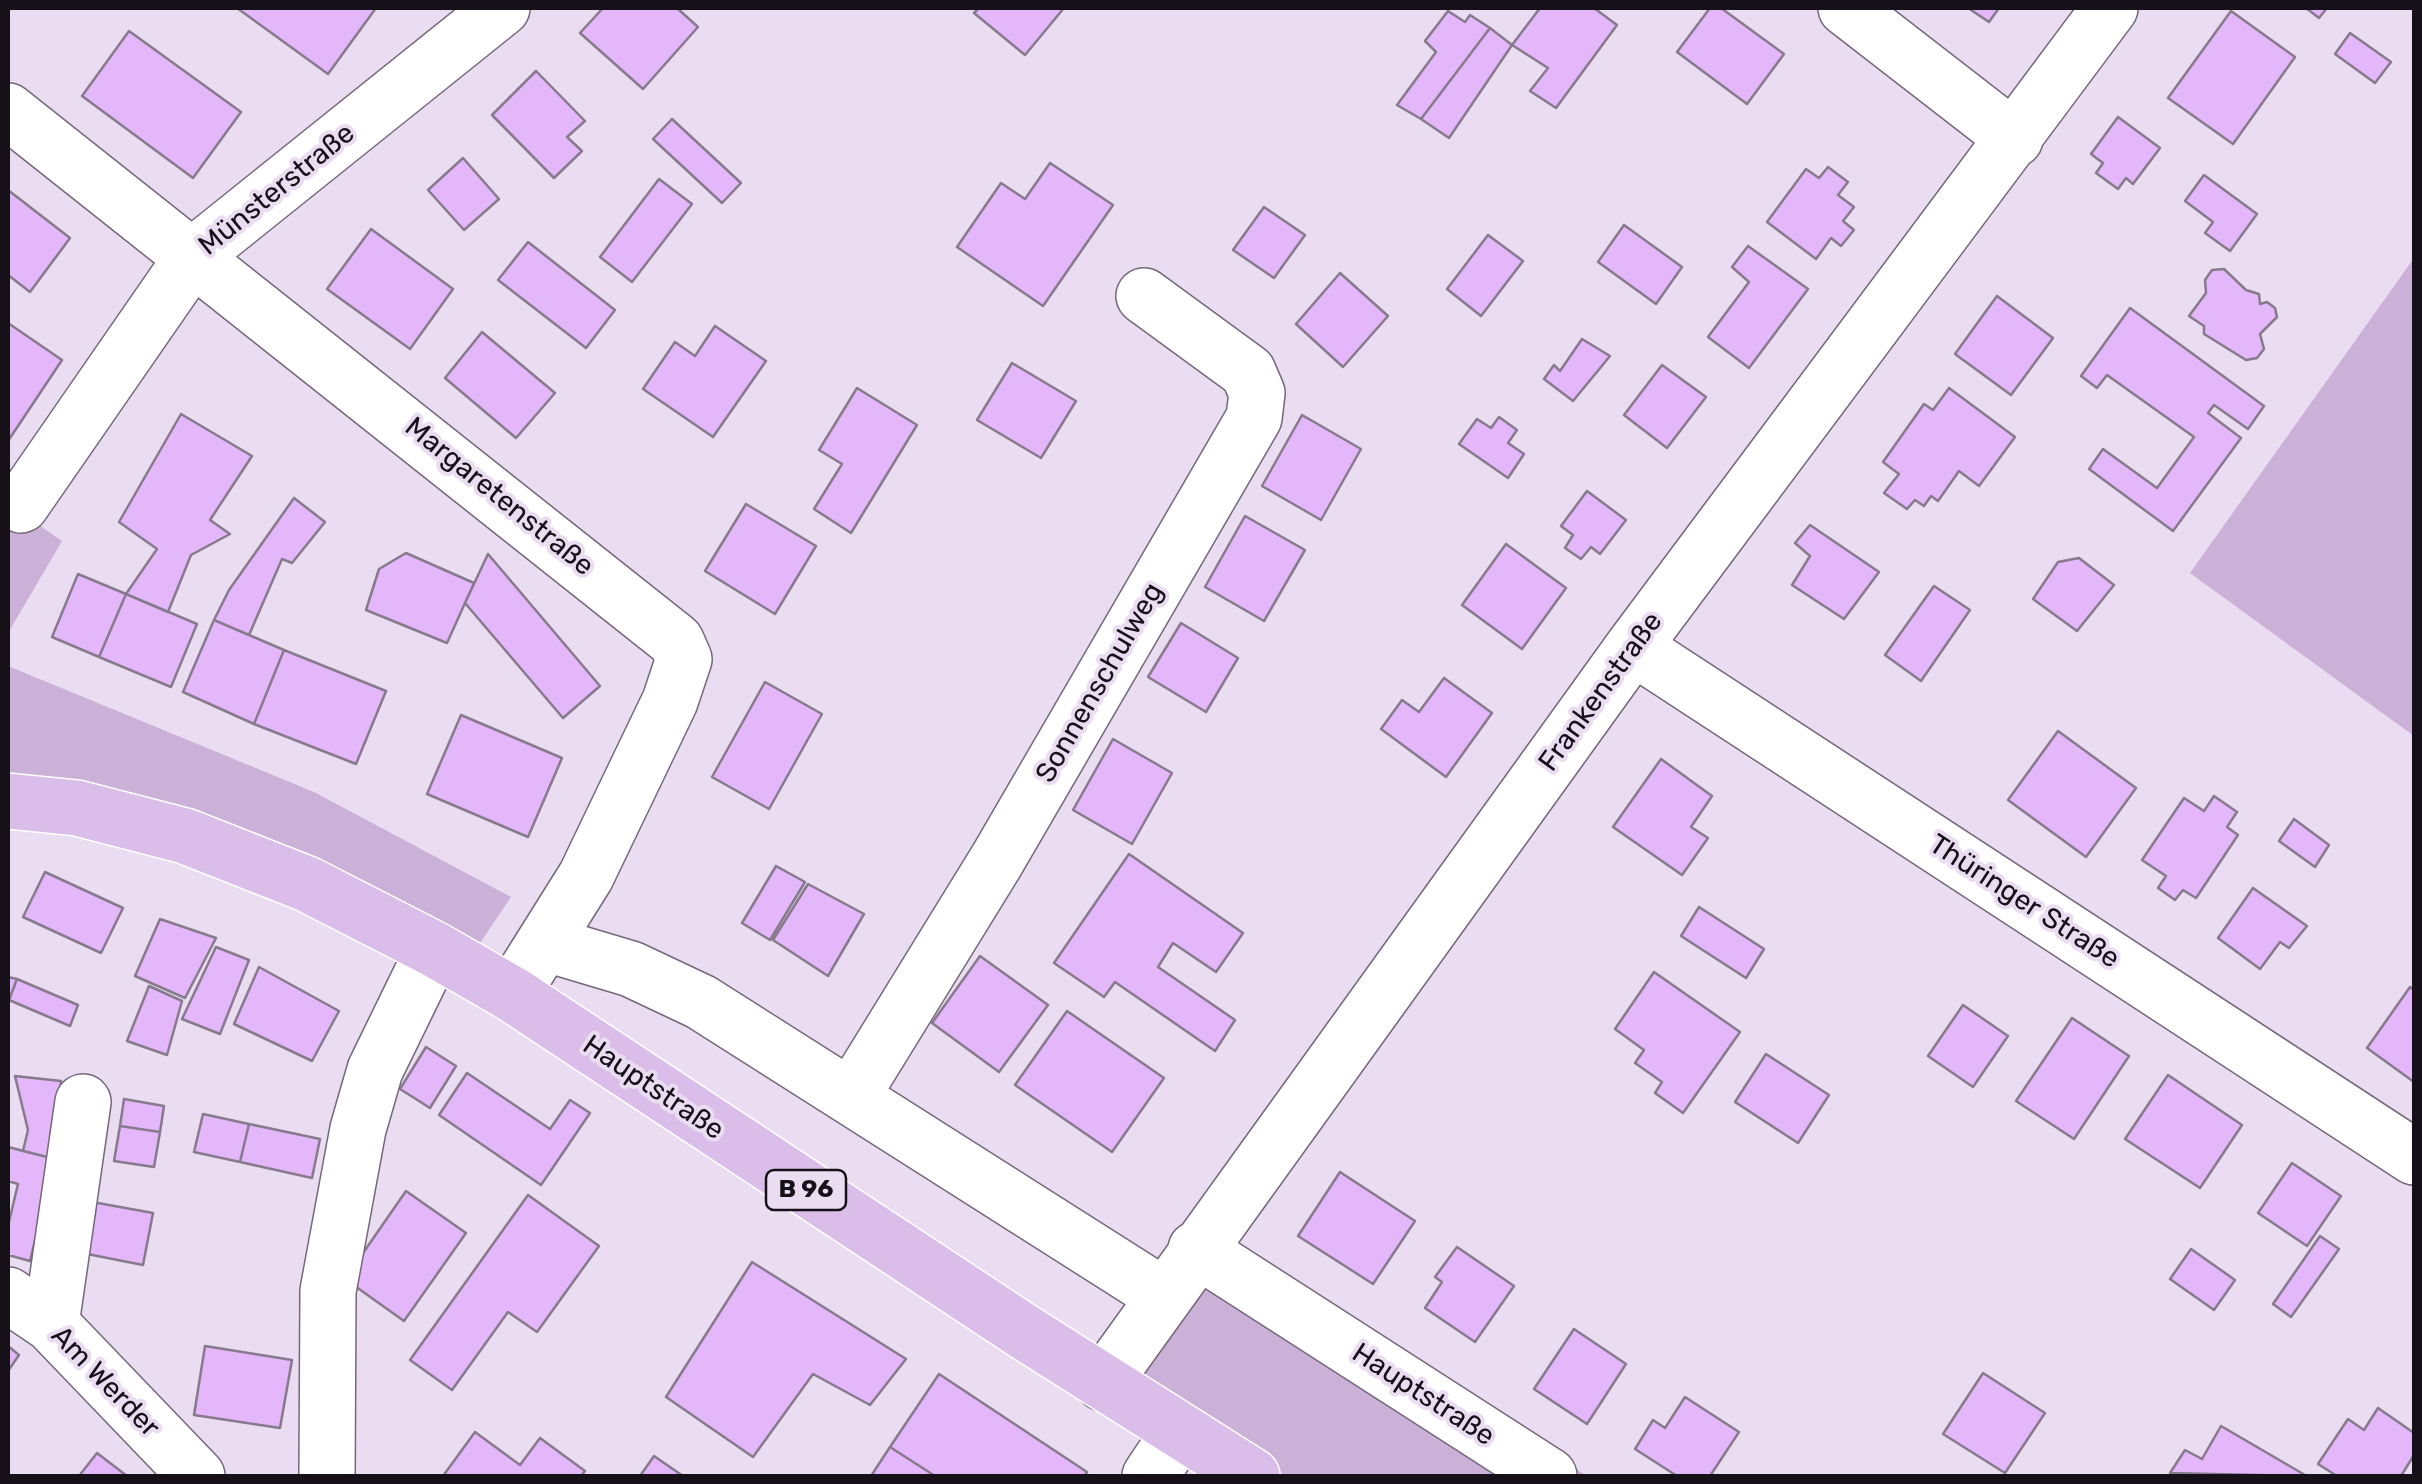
<!DOCTYPE html>
<html>
<head>
<meta charset="utf-8">
<style>
  body { margin:0 }
  #map { position:relative; width:2422px; height:1484px; overflow:hidden; background:#eaddf2; font-family:Rubik,sans-serif }
  canvas { display:block }
  .frame { position:absolute; inset:0; border:10px solid #161118; pointer-events:none }
</style>
</head>
<body>
<div id="map">
<canvas width="2422" height="1484"></canvas>
<div class="frame"></div>
</div>
<script>
const ctx = document.querySelector('canvas').getContext('2d');
ctx.lineJoin = 'round';
function fill(path, color) {
  ctx.fillStyle = color;
  ctx.fill(path, 'evenodd');
}
function toPath(rows) {
  const path = new Path2D();
  for (const r of rows) {
    path.moveTo(r[0], r[1]);
    for (let i = 2; i < r.length; i += 2) path.lineTo(r[i], r[i + 1]);
  }
  return path;
}
function strokePath(path, color, width, dash) {
  ctx.strokeStyle = color;
  ctx.lineWidth = width;
  ctx.lineCap = dash ? 'butt' : 'round';
  ctx.setLineDash(dash || []);
  ctx.stroke(path);
}
function write(font, color, halo, rows, align = 'center') {
  ctx.font = font + ' Rubik,sans-serif';
  ctx.lineWidth = 8;
  ctx.setLineDash([]);
  ctx.textBaseline = 'middle';
  ctx.strokeStyle = halo;
  ctx.fillStyle = color;
  for (const [text, x, y, turn = 0] of rows) {
    ctx.save();
    ctx.translate(x, y);
    ctx.rotate((+turn || 0) * Math.PI / 180);
    ctx.textAlign = isNaN(turn) ? turn : align;
    if (halo) ctx.strokeText(text, 0, 0);
    ctx.fillText(text, 0, 0);
    ctx.restore();
  }
}
fill(toPath([
  [2414,258,2414,736,2190,573],
  [8,504,62,541,8,633],
  [8,666,314,792,511,897,474,952,8,794],
  [1224,1243,1587,1476,1286,1476,1129,1375]
]), '#cbb0d8');
const building = toPath([
  [237,8,376,8,328,74,237,8],
  [603,8,677,8,698,27,643,89,580,33,603,8],
  [979,8,1064,8,1025,55,974,13,979,8],
  [1540,8,1594,8,1617,25,1556,108,1530,91,1548,68,1512,45,1540,8],
  [1710,8,1721,8,1784,54,1747,104,1677,52,1710,8],
  [1968,8,1999,8,1989,22,1968,8],
  [2306,8,2327,8,2319,18,2306,8],
  [1448,11,1465,22,1470,15,1490,28,1421,119,1397,105,1436,52,1425,41,1448,11],
  [2231,11,2295,57,2233,144,2168,98,2231,11],
  [1490,28,1512,45,1449,138,1421,119,1490,28],
  [129,31,241,112,193,178,82,96,129,31],
  [2350,33,2391,62,2375,83,2335,54,2350,33],
  [536,71,585,121,567,137,582,151,554,178,492,115,536,71],
  [2118,117,2160,148,2133,184,2126,178,2118,189,2096,173,2103,163,2091,154,2118,117],
  [672,119,741,183,722,203,653,139,672,119],
  [463,158,499,199,464,230,428,190,463,158],
  [1050,163,1113,205,1043,306,957,247,1001,183,1025,199,1050,163],
  [1828,167,1848,182,1838,195,1854,207,1843,221,1854,230,1841,246,1831,238,1816,259,1767,222,1806,169,1819,178,1828,167],
  [2204,175,2257,214,2230,251,2205,233,2213,222,2185,201,2204,175],
  [659,179,692,204,632,282,600,257,659,179],
  [8,190,70,238,30,292,8,275,8,190],
  [1264,207,1305,235,1274,278,1233,250,1264,207],
  [1624,225,1682,267,1656,304,1598,262,1624,225],
  [371,229,453,289,410,349,327,289,371,229],
  [1488,235,1523,261,1481,316,1447,289,1488,235],
  [528,242,615,310,586,348,498,280,528,242],
  [1748,246,1808,289,1749,368,1708,337,1749,282,1732,267,1748,246],
  [2224,269,2246,290,2259,294,2260,304,2267,302,2275,308,2277,317,2260,334,2264,349,2257,358,2246,360,2204,334,2204,326,2189,316,2206,293,2205,280,2212,270,2224,269],
  [1340,273,1388,316,1343,367,1296,324,1340,273],
  [1997,296,2053,338,2011,395,1955,354,1997,296],
  [2130,308,2264,406,2248,429,2214,405,2208,413,2241,438,2173,531,2089,469,2103,449,2157,488,2194,437,2107,375,2097,388,2081,376,2130,308],
  [8,323,62,360,8,441,8,323],
  [715,326,766,361,713,437,643,389,675,342,695,356,715,326],
  [482,332,555,393,516,438,445,378,482,332],
  [1582,339,1610,356,1573,401,1544,379,1554,365,1560,371,1582,339],
  [1012,363,1076,401,1041,458,977,420,1012,363],
  [1662,365,1706,397,1667,448,1624,415,1662,365],
  [857,388,917,425,851,533,814,509,842,464,819,450,857,388],
  [1949,388,2015,437,1979,486,1959,471,1938,501,1931,496,1924,506,1915,500,1907,509,1884,493,1899,474,1883,462,1924,404,1933,410,1949,388],
  [181,414,252,456,210,520,230,534,191,555,168,612,126,594,157,549,119,522,181,414],
  [1302,415,1361,449,1321,520,1262,486,1302,415],
  [1499,417,1517,430,1508,443,1524,454,1508,478,1459,444,1477,419,1491,428,1499,417],
  [1587,491,1626,520,1600,554,1591,547,1581,559,1565,548,1573,535,1561,526,1587,491],
  [294,498,325,522,292,563,282,559,249,635,214,620,229,590,294,498],
  [746,504,816,546,775,614,705,571,746,504],
  [1245,516,1305,550,1264,621,1205,587,1245,516],
  [1810,525,1879,572,1844,619,1792,585,1810,556,1795,543,1810,525],
  [1506,544,1566,588,1522,649,1462,605,1506,544],
  [406,553,474,583,447,643,366,610,379,569,406,553],
  [488,554,600,686,563,718,465,603,488,554],
  [2079,558,2114,585,2077,631,2033,599,2058,562,2079,558],
  [78,574,126,594,99,657,52,637,78,574],
  [1934,586,1970,610,1921,681,1885,655,1934,586],
  [126,594,197,624,171,687,99,657,126,594],
  [214,620,284,650,254,724,183,692,214,620],
  [1181,623,1238,658,1206,712,1148,677,1181,623],
  [284,650,386,691,356,764,254,724,284,650],
  [1444,678,1492,713,1446,777,1381,729,1402,700,1419,712,1444,678],
  [765,682,822,714,769,809,712,777,765,682],
  [461,715,562,758,528,837,427,794,461,715],
  [2058,731,2136,788,2086,857,2008,800,2058,731],
  [1113,739,1172,773,1132,844,1073,810,1113,739],
  [1661,759,1712,796,1691,827,1708,838,1682,875,1613,827,1661,759],
  [2214,796,2237,812,2227,827,2238,835,2196,898,2183,890,2175,900,2158,888,2166,876,2142,860,2184,798,2204,811,2214,796],
  [2294,819,2329,845,2315,867,2279,841,2294,819],
  [1129,854,1243,933,1216,972,1173,943,1158,967,1235,1020,1215,1051,1115,982,1104,997,1054,963,1129,854],
  [776,866,805,882,770,940,742,923,776,866],
  [45,872,123,908,101,953,23,917,45,872],
  [808,884,864,914,828,976,773,940,808,884],
  [2253,888,2307,926,2289,948,2280,942,2260,969,2218,938,2253,888],
  [1699,907,1764,949,1746,978,1681,936,1699,907],
  [160,919,216,938,185,998,135,976,160,919],
  [216,947,249,960,220,1034,182,1019,216,947],
  [980,956,1048,1005,999,1072,932,1023,980,956],
  [259,967,339,1011,312,1061,234,1024,259,967],
  [1654,972,1740,1032,1683,1113,1655,1093,1662,1082,1635,1063,1644,1050,1615,1029,1654,972],
  [8,977,17,979,9,1000,8,1000,8,977],
  [17,979,78,1005,70,1026,9,1000,17,979],
  [149,986,182,1001,167,1055,127,1041,149,986],
  [2410,987,2414,990,2414,1082,2367,1048,2410,987],
  [1963,1005,2008,1036,1973,1087,1928,1056,1963,1005],
  [1067,1011,1164,1078,1112,1152,1015,1085,1067,1011],
  [2072,1018,2129,1056,2074,1139,2016,1101,2072,1018],
  [426,1047,456,1066,430,1108,400,1089,426,1047],
  [1766,1054,1829,1095,1798,1143,1735,1102,1766,1054],
  [467,1073,550,1129,570,1100,590,1113,541,1185,439,1115,467,1073],
  [2168,1075,2242,1125,2200,1188,2125,1139,2168,1075],
  [15,1076,61,1081,55,1159,23,1151,28,1130,15,1076],
  [124,1099,164,1106,160,1132,120,1126,124,1099],
  [203,1114,249,1124,240,1162,194,1152,203,1114],
  [249,1124,320,1139,312,1178,240,1162,249,1124],
  [120,1126,160,1132,154,1167,114,1161,120,1126],
  [8,1147,55,1159,30,1261,8,1255,8,1226,18,1184,8,1181,8,1147],
  [2292,1163,2341,1196,2307,1246,2258,1213,2292,1163],
  [1340,1172,1415,1221,1373,1284,1298,1236,1340,1172],
  [406,1191,466,1233,404,1321,345,1279,406,1191],
  [528,1195,599,1246,537,1332,508,1312,452,1390,410,1360,528,1195],
  [87,1201,153,1213,143,1265,77,1252,87,1201],
  [2320,1236,2339,1249,2291,1317,2273,1304,2320,1236],
  [1457,1247,1514,1286,1475,1342,1425,1308,1442,1282,1435,1277,1457,1247],
  [2191,1249,2235,1280,2214,1310,2170,1279,2191,1249],
  [752,1262,906,1359,870,1405,813,1374,753,1457,666,1397,752,1262],
  [1574,1329,1626,1364,1587,1424,1534,1389,1574,1329],
  [8,1346,19,1355,8,1371,8,1346],
  [205,1346,292,1360,280,1428,194,1415,205,1346],
  [1983,1373,2045,1413,2005,1473,1943,1434,1983,1373],
  [939,1374,1087,1472,1084,1476,935,1476,890,1447,939,1374],
  [1685,1397,1739,1432,1710,1476,1677,1476,1635,1449,1653,1420,1665,1428,1685,1397],
  [2378,1408,2414,1433,2414,1455,2401,1476,2337,1476,2318,1464,2348,1419,2364,1430,2378,1408],
  [2221,1426,2305,1475,2304,1476,2170,1473,2185,1450,2202,1459,2221,1426],
  [475,1432,520,1465,540,1438,585,1471,581,1476,443,1476,475,1432],
  [890,1447,935,1476,871,1476,890,1447],
  [97,1453,127,1476,79,1476,97,1453],
  [654,1456,683,1476,640,1476,654,1456]
]);
fill(building, '#e3b7f9');
strokePath(building, '#877a8d', 2.5);
const minor = toPath([
  [1846,8,2015,139],
  [8,111,676,641,684,659,670,701,586,876,512,994],
  [21,505,194,255,502,8],
  [1633,647,2414,1157],
  [547,944,631,969,701,1002,1164,1296],
  [851,1097,997,860,1254,418,1257,393,1248,372,1144,296],
  [1196,1249,1549,1476],
  [8,1295,51,1324,197,1476],
  [51,1324,83,1102],
  [1103,1383,1633,647,2110,8],
  [327,1476,328,1291,358,1129,375,1070,434,949],
  [1150,1476,1180,1431]
]);
const major = toPath([
  [8,801,77,808,185,836,307,884,434,949,512,994,1026,1333,1252,1476]
]);
strokePath(minor, '#74687a', 58);
strokePath(major, '#fff', 58);
strokePath(minor, '#fff', 55);
strokePath(major, '#dabee9', 55);
for (const [x, y, w] of [
  [806,1190,80]
]) {
  const box = new Path2D();
  box.roundRect(x - w / 2, y - 20, w, 40, 8);
  ctx.fillStyle = '#eaddf2';
  ctx.fill(box);
  strokePath(box, '#161118', 2.5);
}
write('bold 25px', '#161118', null, [
  ["B 96",806,1190]
]);
write('28px', '#161118', '#eaddf2', [
  ["Münsterstraße",277,190,-39],
  ["Margaretenstraße",499,497,39],
  ["Sonnenschulweg",1100,683,-60],
  ["Frankenstraße",1601,692,-54],
  ["Thüringer Straße",2024,902,33],
  ["Hauptstraße",653,1088,34],
  ["Am Werder",105,1382,46],
  ["Hauptstraße",1423,1395,33]
]);
</script>
</body>
</html>
